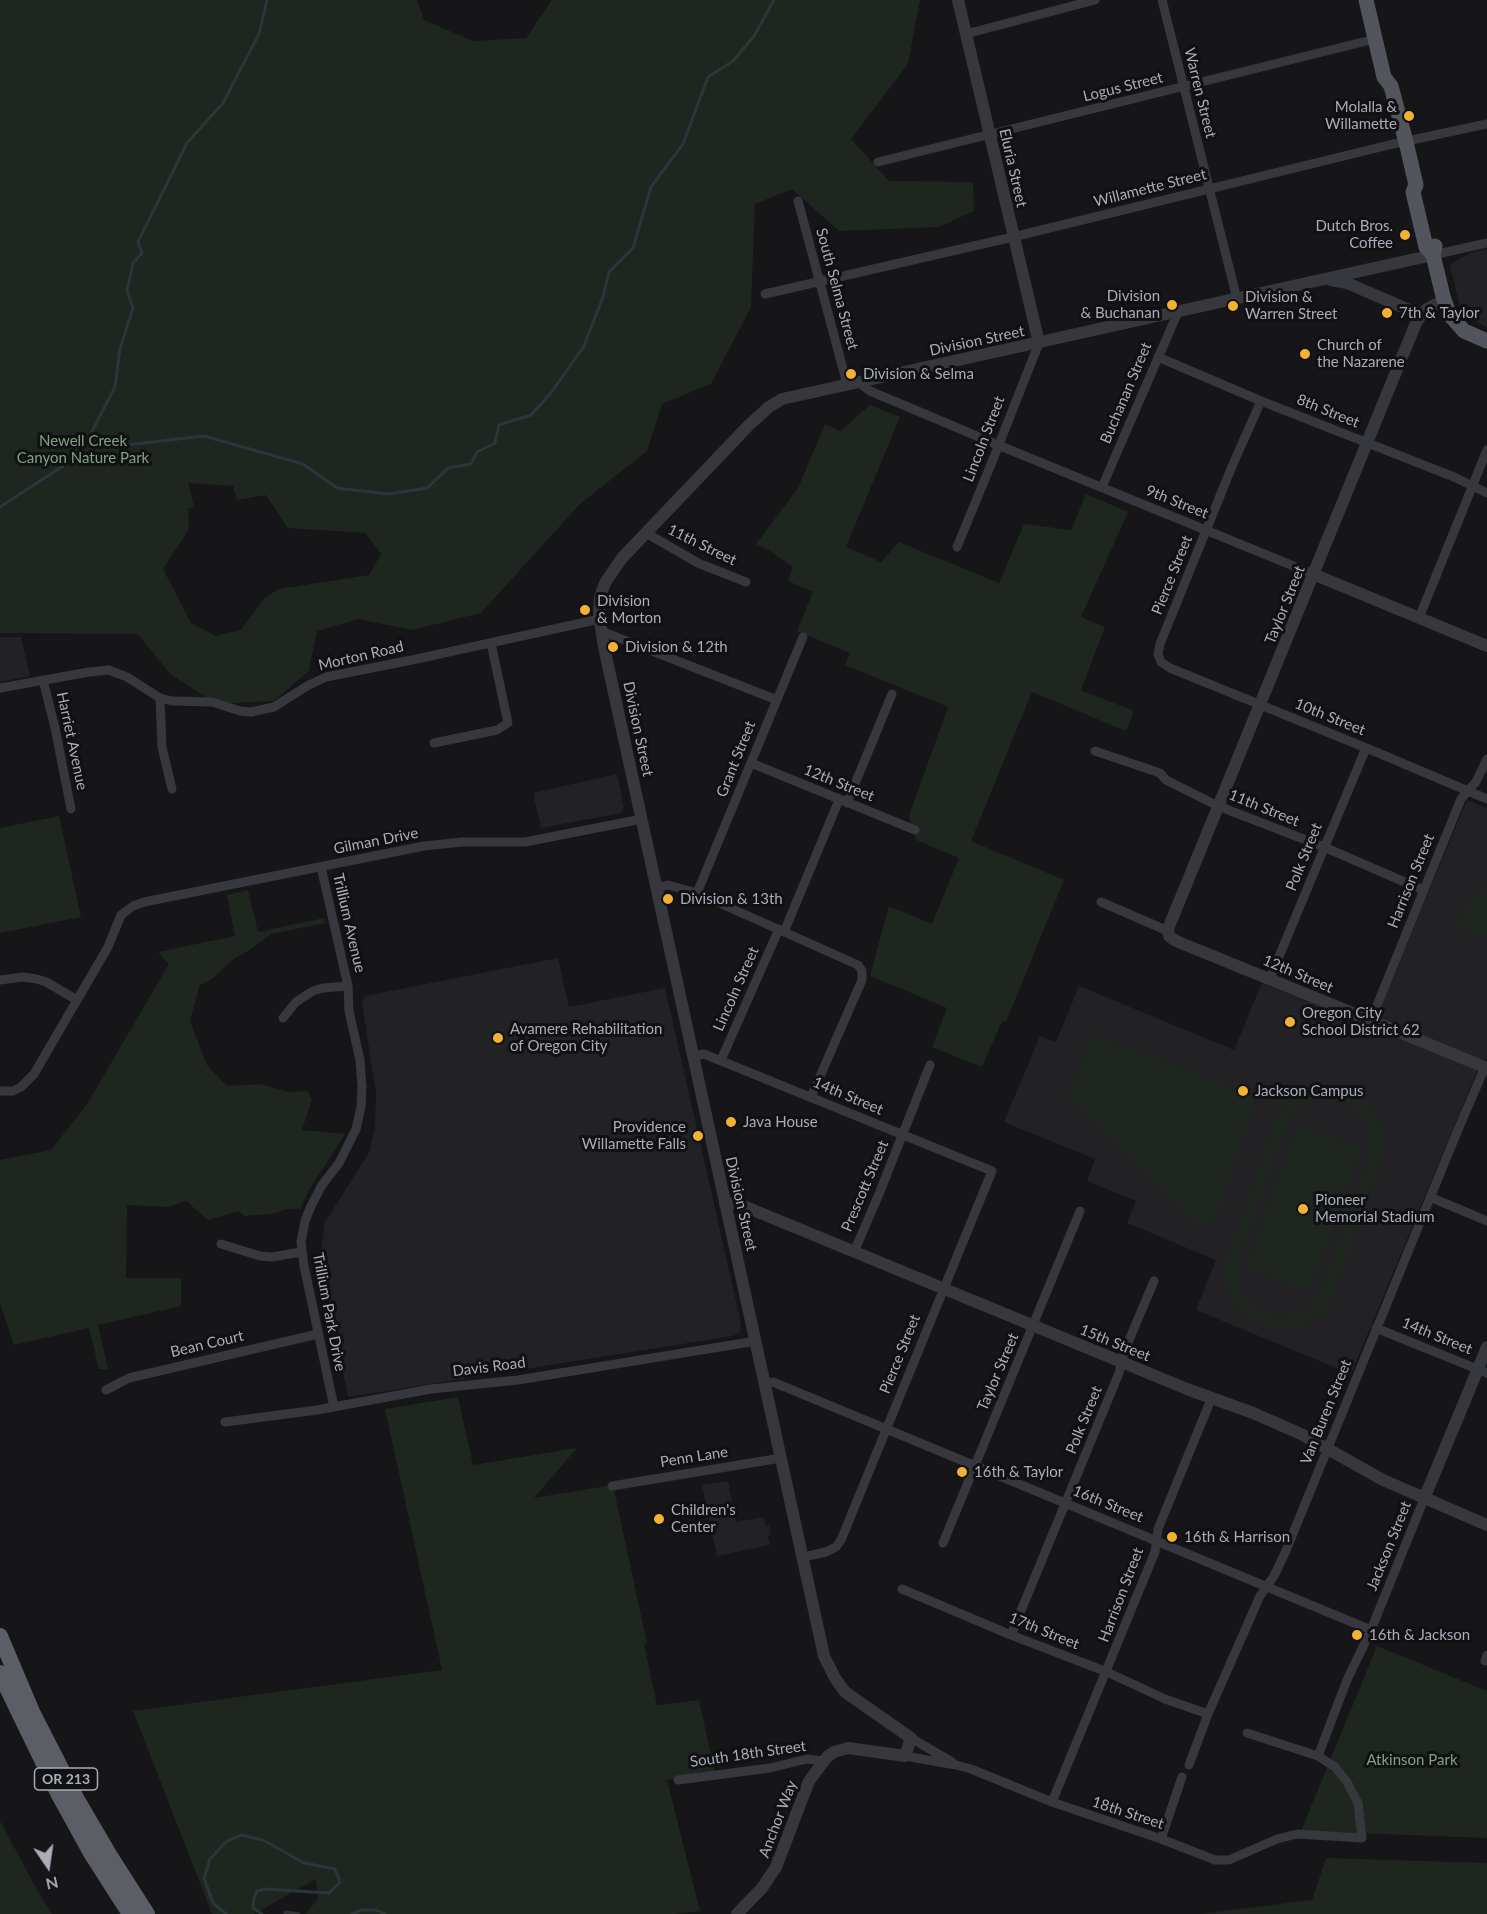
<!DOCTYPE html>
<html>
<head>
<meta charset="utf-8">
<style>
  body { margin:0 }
  #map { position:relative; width:1487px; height:1914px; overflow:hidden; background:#161618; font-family:Lato,sans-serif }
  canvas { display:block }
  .north { position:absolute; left:18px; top:1836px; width:60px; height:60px; -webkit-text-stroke:4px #111113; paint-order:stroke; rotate:167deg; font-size:16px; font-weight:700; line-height:24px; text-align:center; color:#a8adb8 }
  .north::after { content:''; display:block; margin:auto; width:21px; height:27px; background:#a8adb8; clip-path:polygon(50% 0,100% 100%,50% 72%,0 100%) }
</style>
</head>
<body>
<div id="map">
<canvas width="1487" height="1914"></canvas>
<div class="north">N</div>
</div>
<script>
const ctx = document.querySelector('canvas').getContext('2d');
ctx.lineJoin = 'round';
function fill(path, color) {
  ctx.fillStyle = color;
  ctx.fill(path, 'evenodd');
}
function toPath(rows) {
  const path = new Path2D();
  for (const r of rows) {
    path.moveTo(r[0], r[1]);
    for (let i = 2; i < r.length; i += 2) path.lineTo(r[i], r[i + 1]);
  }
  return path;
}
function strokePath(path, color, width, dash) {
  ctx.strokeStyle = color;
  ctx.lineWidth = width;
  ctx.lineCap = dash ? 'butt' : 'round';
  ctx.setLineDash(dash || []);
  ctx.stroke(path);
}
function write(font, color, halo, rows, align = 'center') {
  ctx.font = font + ' Lato,sans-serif';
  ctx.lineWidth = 6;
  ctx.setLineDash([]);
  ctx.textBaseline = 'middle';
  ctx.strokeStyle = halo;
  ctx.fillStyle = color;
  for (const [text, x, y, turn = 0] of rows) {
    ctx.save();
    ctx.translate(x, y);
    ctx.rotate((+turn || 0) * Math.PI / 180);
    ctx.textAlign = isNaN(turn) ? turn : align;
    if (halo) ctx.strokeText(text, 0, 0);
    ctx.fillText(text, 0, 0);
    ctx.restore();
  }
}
fill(toPath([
  [1487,249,1487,328,1464,313,1459,303,1450,265,1470,253],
  [0,637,21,637,30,676,0,682],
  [617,774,624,808,621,813,541,828,533,793],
  [1467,800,1487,808,1487,1060,1482,1059,1351,1374,1196,1310,1216,1260,1127,1223,1136,1201,1087,1181,1095,1159,1004,1122,1040,1036,1056,1042,1079,986,1234,1050,1262,983,1372,1028],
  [558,958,569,1007,665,988,741,1323,740,1332,733,1336,348,1397,320,1258,325,1222,370,1151,375,1126,376,1092,362,1004,365,996],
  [728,1481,736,1522,764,1517,766,1526,769,1525,771,1535,768,1536,770,1545,717,1556,702,1485]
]), '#222225');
fill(toPath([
  [0,0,417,0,424,20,473,41,526,38,552,0,920,0,908,64,851,139,889,181,973,182,974,211,939,227,839,231,792,189,755,204,751,307,711,384,662,404,647,451,580,504,481,613,412,630,358,619,317,631,309,671,274,701,217,704,170,674,138,634,0,633],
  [188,483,233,486,237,500,266,495,288,528,365,533,381,554,369,575,279,589,264,598,241,630,216,636,191,623,163,569,189,529,188,509,194,507],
  [870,405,900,417,846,547,881,562,899,542,999,583,1024,524,1071,530,1086,494,1128,512,1081,617,1105,627,1081,690,1134,711,1126,731,1032,692,971,841,1064,880,1006,1022,1002,1021,982,1067,932,1047,947,1008,870,976,889,906,932,924,959,858,916,840,909,816,948,707,845,665,850,653,797,631,813,592,788,581,793,567,767,549,756,544,798,488,825,424,840,431],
  [59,816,81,917,0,933,0,828],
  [1487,888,1487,939,1455,926,1464,909,1477,894],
  [248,890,258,932,324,918,325,923,271,934,250,950,235,958,212,979,200,985,190,1020,194,1032,207,1065,227,1086,261,1084,289,1092,307,1091,312,1099,302,1130,345,1134,309,1190,300,1209,287,1209,272,1214,245,1216,238,1211,208,1220,186,1201,168,1207,127,1205,126,1278,181,1278,181,1306,98,1325,108,1369,99,1369,89,1328,14,1345,0,1303,0,1160,51,1150,87,1104,169,964,158,952,235,936,227,895],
  [1099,1037,1248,1093,1255,1103,1217,1216,1200,1226,1069,1097,1090,1043],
  [1329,1087,1346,1090,1368,1104,1382,1127,1383,1154,1326,1318,1318,1315,1298,1327,1271,1328,1247,1317,1235,1304,1227,1288,1226,1262,1277,1116,1288,1102,1303,1092],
  [1319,1099,1342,1101,1361,1114,1369,1128,1371,1151,1320,1294,1310,1306,1297,1314,1274,1316,1253,1307,1243,1295,1237,1280,1237,1265,1288,1121,1298,1109],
  [1297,1126,1361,1148,1310,1292,1246,1269],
  [458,1397,473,1465,577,1448,534,1498,613,1485,647,1643,644,1644,657,1705,699,1700,715,1773,667,1780,700,1911,673,1914,306,1914,318,1898,316,1879,254,1914,212,1914,133,1711,442,1670,385,1409],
  [1377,1646,1487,1691,1487,1838,1301,1831],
  [0,1821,35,1886,52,1914,0,1914],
  [1326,1858,1487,1863,1487,1914,1199,1914,1312,1900]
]), '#1e261f');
strokePath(toPath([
  [89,437,126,445,204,436,303,464,337,488,388,494,427,488,448,468,471,464,477,452,495,443,499,425,531,415,551,393,584,346,603,297,609,272,633,248,651,187,683,144,708,77,733,61,754,36,774,0],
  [0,507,63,466,89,437,115,387,120,349,133,308,127,291,133,263,142,253,138,242,187,143,223,103,259,34,267,0],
  [226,1914,213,1903,204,1878,210,1859,227,1841,241,1835,263,1840,304,1863,335,1869,340,1882,329,1893,265,1889,257,1891,254,1898,253,1908,262,1914],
  [285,1914,286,1912,299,1914],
  [352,1914,362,1910,376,1910,385,1914]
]), '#2c353c', 3);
strokePath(toPath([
  [1162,0,1237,299],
  [966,34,1095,0],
  [878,162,1375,39],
  [798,201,847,384],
  [1433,255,1487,243],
  [765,294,1013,237,1393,144,1487,124],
  [1158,357,1261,401,1454,477,1487,493],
  [858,382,870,391,998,445,1313,574],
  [1261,401,1233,464,1160,644,1158,654,1161,662,1170,668,1376,752,1487,799],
  [1102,487,1178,312],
  [646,533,698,563,746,582],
  [957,547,992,462,1039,343],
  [1419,618,1487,450],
  [601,631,777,700],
  [43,680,55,728,71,809],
  [0,688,89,672,109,670,127,677,160,698,172,701,212,702,240,711,251,712,274,707,307,686,326,677,412,660,600,619],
  [160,698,162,747,172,789],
  [434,743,497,730,508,723,491,643],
  [1095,751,1160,773,1166,780,1218,806,1324,847,1423,890],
  [751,763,915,830],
  [847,803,892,694],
  [321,867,348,986,349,1011,360,1060,362,1087,361,1107,356,1129,339,1163,322,1185,311,1206,305,1221,301,1242,304,1266,334,1407],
  [657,888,668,885,697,893,858,965,862,971,862,980,811,1097],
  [697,893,803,637],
  [1101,902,1168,931],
  [784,932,839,800],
  [1270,978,1366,748],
  [0,980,23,977,37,979,46,982,77,1000],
  [283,1018,296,1002,313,991,323,988,348,986],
  [1371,1020,1461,799,1476,782,1487,759],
  [693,1056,704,1054,992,1171,841,1540,836,1547,826,1552,803,1557],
  [721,1060,779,929],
  [0,1091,13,1091,21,1087,34,1074,108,947,121,915,133,906,144,902,424,846,462,842,525,842,642,819],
  [1430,1197,1487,1221],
  [221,1244,260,1256,272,1257,301,1252],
  [854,1252,879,1194,930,1065],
  [1376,1328,1487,1373],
  [766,1383,773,1382,1371,1630],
  [106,1390,129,1378,318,1334],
  [225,1422,317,1410,431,1389,518,1380,756,1341],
  [612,1486,781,1458],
  [943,1543,1080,1211],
  [902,1589,1011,1635,1107,1672,1165,1699,1208,1714],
  [1011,1635,1119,1373,1124,1352,1154,1281],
  [1485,1661,1487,1655],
  [911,1738,952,1762],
  [905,1756,956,1765,971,1769,1052,1802,1161,1839,1215,1860,1229,1860,1277,1839,1297,1834,1362,1838,1358,1803,1347,1782,1335,1767,1318,1756,1247,1733],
  [1318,1756,1347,1680,1371,1630,1424,1499],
  [1189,1765,1208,1714,1260,1596,1274,1576,1285,1553,1457,1132,1485,1067],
  [678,1780,770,1768,807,1759,823,1761],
  [1052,1802,1155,1552,1158,1529,1212,1397],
  [1161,1839,1182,1777]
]), '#37383d', 9);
strokePath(toPath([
  [958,0,1039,343],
  [1331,280,1347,283,1421,315],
  [1444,300,1427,309,1421,315,1416,323,1168,929,1169,936,1176,941,1487,1068],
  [1313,574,1487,646],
  [725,1204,734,1203,741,1205,1187,1389,1253,1413,1301,1434,1383,1480,1487,1525],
  [1424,1499,1487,1347],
  [737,1914,762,1888,776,1867,809,1781,827,1757,834,1752,848,1748,905,1756,911,1738,845,1692,835,1678,824,1656,604,647,599,614,600,597,605,583,622,558,749,425,769,407,782,399,1433,255]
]), '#37383d', 12);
strokePath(toPath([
  [1366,0,1384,77,1391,86,1406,142,1416,185,1413,192,1426,247,1433,255],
  [1435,246,1433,255,1443,296,1449,314,1464,331,1487,341]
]), '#53555c', 15);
strokePath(toPath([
  [0,1636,33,1714,76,1798,110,1856,147,1914],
  [0,1673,59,1795,91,1853,130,1914]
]), '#5b5e65', 16);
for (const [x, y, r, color] of [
  [1409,116,6,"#f2b134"],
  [1405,235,6,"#f2b134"],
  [1172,305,6,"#f2b134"],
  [1233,306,6,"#f2b134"],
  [1387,313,6,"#f2b134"],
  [1305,354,6,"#f2b134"],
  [851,374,6,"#f2b134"],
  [585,610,6,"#f2b134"],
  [613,647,6,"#f2b134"],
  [668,899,6,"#f2b134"],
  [1290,1022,6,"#f2b134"],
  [498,1038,6,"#f2b134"],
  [1243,1091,6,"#f2b134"],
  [731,1122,6,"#f2b134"],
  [698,1136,6,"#f2b134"],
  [1303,1209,6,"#f2b134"],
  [962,1472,6,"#f2b134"],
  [659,1519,6,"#f2b134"],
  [1172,1537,6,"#f2b134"],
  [1357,1635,6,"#f2b134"]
]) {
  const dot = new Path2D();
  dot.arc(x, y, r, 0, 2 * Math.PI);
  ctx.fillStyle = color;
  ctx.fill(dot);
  strokePath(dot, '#111113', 2);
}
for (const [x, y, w] of [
  [66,1779,63]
]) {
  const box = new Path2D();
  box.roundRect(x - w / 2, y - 11, w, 22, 4.5);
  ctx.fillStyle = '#111113';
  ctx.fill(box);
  strokePath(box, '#a8adb8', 1.5);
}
write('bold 14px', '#a8adb8', null, [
  ["OR 213",66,1779]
]);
write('15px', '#a8adb8', '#111113', [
  ["Logus Street",1123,87,-14],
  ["Warren Street",1200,93,76],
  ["Eluria Street",1013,168,77],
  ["Willamette Street",1150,188,-14],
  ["South Selma Street",837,289,75],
  ["Division Street",977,341,-12],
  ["Buchanan Street",1126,393,-67],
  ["8th Street",1328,411,22],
  ["Lincoln Street",984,439,-69],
  ["9th Street",1177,502,22],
  ["11th Street",702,545,26],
  ["Pierce Street",1172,575,-68],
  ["Taylor Street",1285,605,-68],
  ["Morton Road",361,656,-13],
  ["10th Street",1330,717,22],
  ["Division Street",638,729,78],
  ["Harriet Avenue",72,741,78],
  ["Grant Street",736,759,-68],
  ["12th Street",839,783,22],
  ["11th Street",1264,808,22],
  ["Gilman Drive",376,841,-11],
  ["Polk Street",1304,857,-68],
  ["Harrison Street",1411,881,-68],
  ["Trillium Avenue",349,923,77],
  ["12th Street",1298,974,23],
  ["Lincoln Street",736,989,-66],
  ["14th Street",848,1096,23],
  ["Prescott Street",865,1186,-67],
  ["Division Street",741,1204,77],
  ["Trillium Park Drive",329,1312,79],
  ["14th Street",1437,1336,22],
  ["15th Street",1115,1343,22],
  ["Bean Court",207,1344,-13],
  ["Pierce Street",900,1354,-68],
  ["Davis Road",489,1367,-7],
  ["Taylor Street",998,1372,-67],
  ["Van Buren Street",1326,1412,-68],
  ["Polk Street",1084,1420,-68],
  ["Penn Lane",694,1457,-9],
  ["16th Street",1108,1504,22],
  ["Jackson Street",1389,1546,-68],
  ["Harrison Street",1121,1595,-69],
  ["17th Street",1044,1631,22],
  ["South 18th Street",748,1754,-8],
  ["18th Street",1128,1813,18],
  ["Anchor Way",778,1819,-69]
]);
write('15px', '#a8adb8', '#111113', [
  ["Molalla &",1397,107,"right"],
  ["Willamette",1397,124,"right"],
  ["Dutch Bros.",1393,226,"right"],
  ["Coffee",1393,243,"right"],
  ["Division",1160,296,"right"],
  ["& Buchanan",1160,313,"right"],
  ["Division &",1245,297],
  ["Warren Street",1245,314],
  ["7th & Taylor",1399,313],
  ["Church of",1317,345],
  ["the Nazarene",1317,362],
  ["Division & Selma",863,374],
  ["Division",597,601],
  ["& Morton",597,618],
  ["Division & 12th",625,647],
  ["Division & 13th",680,899],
  ["Oregon City",1302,1013],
  ["School District 62",1302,1030],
  ["Avamere Rehabilitation",510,1029],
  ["of Oregon City",510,1046],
  ["Jackson Campus",1255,1091],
  ["Java House",743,1122],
  ["Providence",686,1127,"right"],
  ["Willamette Falls",686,1144,"right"],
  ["Pioneer",1315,1200],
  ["Memorial Stadium",1315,1217],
  ["16th & Taylor",974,1472],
  ["Children's",671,1510],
  ["Center",671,1527],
  ["16th & Harrison",1184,1537],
  ["16th & Jackson",1369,1635]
], 'left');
write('15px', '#7fa381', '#111113', [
  ["Newell Creek",83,441],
  ["Canyon Nature Park",83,458],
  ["Atkinson Park",1412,1760]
]);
</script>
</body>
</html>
